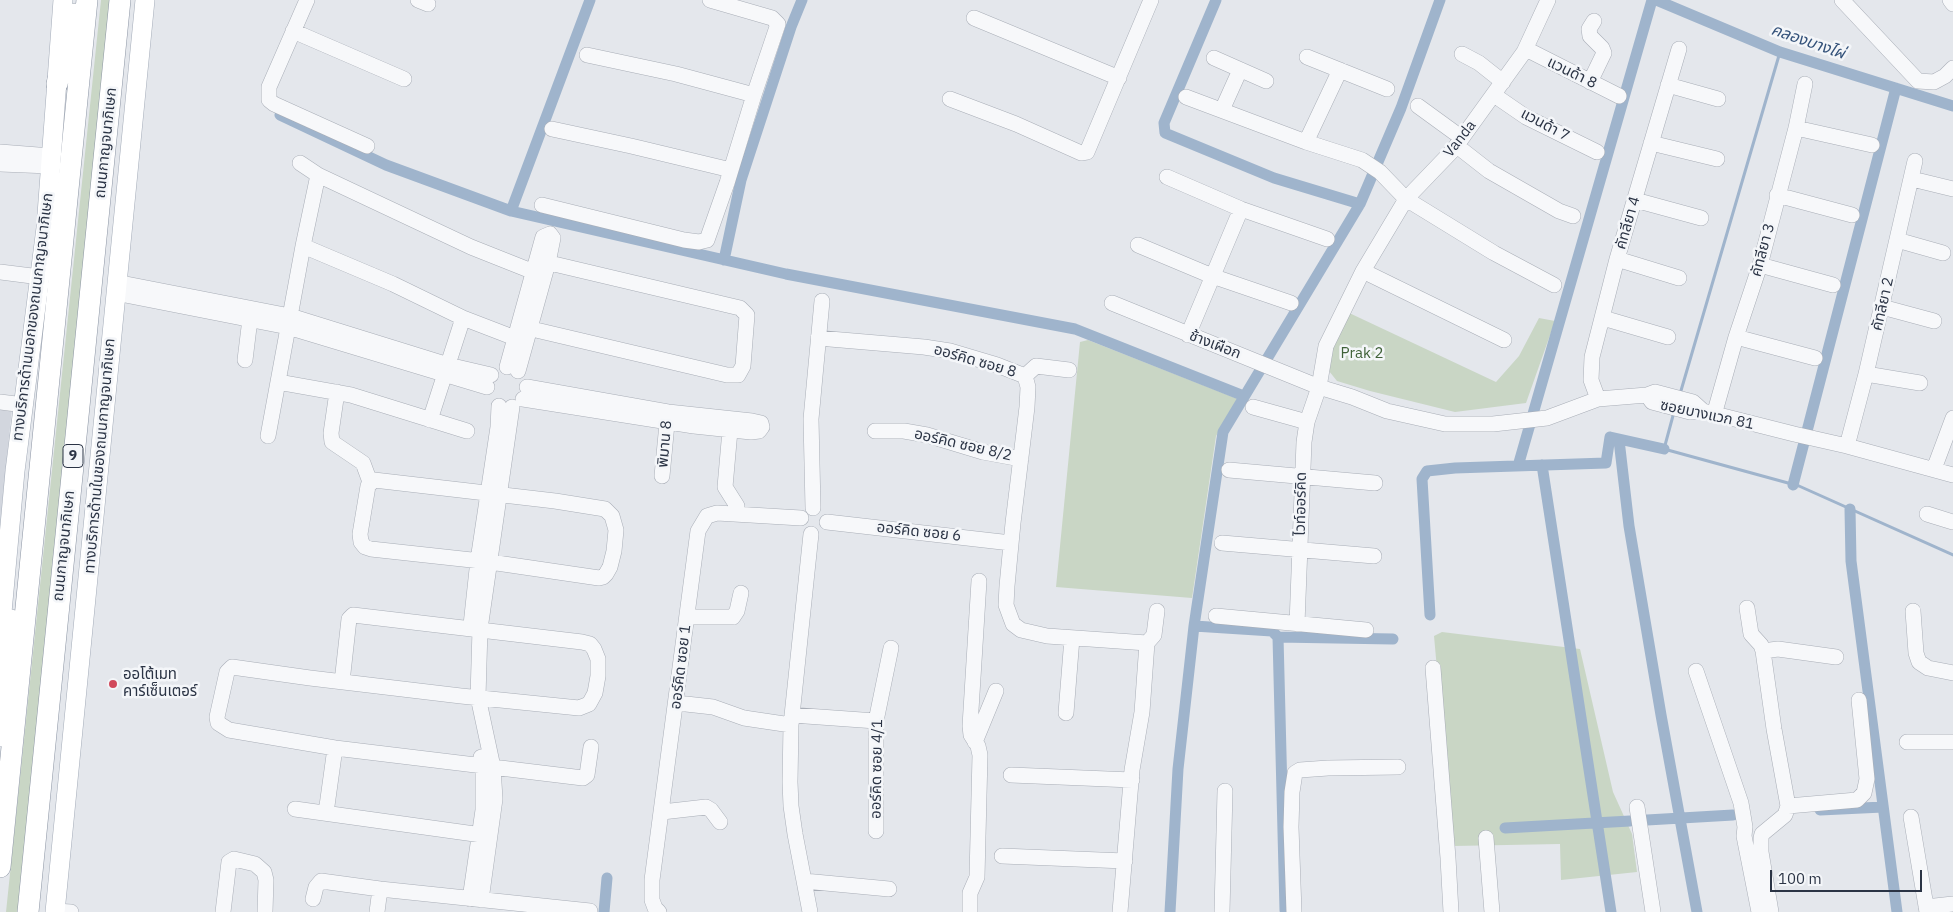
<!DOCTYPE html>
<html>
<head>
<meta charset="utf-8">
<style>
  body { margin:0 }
  #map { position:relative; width:1953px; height:912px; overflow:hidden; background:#e4e7ec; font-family:"IBM Plex Sans",sans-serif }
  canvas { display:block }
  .scale { position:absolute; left:1770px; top:870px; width:152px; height:22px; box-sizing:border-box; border:2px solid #2b3445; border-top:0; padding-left:6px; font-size:15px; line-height:18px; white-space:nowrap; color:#2b3445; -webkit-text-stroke:4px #f4f6f9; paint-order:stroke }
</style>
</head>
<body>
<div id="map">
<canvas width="1953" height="912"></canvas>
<div class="scale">100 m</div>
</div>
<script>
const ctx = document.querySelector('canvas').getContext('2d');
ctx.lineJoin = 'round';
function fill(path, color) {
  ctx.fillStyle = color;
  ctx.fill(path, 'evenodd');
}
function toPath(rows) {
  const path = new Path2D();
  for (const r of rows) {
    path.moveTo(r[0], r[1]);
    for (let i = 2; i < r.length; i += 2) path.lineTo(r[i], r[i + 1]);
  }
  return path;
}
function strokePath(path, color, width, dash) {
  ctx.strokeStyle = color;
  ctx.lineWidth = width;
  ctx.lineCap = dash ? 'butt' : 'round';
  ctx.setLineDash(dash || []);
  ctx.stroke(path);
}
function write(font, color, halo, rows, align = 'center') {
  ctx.font = font + ' "IBM Plex Sans","Noto Sans Thai",sans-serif';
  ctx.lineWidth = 5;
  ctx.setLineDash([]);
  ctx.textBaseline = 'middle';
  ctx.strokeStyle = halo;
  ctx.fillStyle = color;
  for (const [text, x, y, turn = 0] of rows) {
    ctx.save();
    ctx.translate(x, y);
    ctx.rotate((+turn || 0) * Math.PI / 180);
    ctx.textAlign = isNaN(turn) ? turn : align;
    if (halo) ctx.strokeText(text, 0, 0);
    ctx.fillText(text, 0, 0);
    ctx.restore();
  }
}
fill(toPath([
  [0,407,12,408,0,524]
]), '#d2d6de');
fill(toPath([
  [101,0,113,0,18,912,6,912],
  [1345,311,1496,382,1519,356,1539,318,1555,321,1526,403,1455,412,1370,391,1337,381,1325,366],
  [1088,340,1238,399,1216,436,1192,598,1056,587,1080,342],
  [1442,632,1580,649,1613,792,1632,834,1637,872,1561,880,1560,844,1453,846,1434,636]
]), '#c9d6c5');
strokePath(toPath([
  [1680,394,1780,52],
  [1674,412,1664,449,1799,486,1953,555]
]), '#9fb4cc', 3);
strokePath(toPath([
  [1216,0,1164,123,1165,133,1274,178,1360,204],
  [1656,0,1780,52,1953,106],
  [280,115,386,165,511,211,786,274,1075,329,1244,396],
  [511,211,590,0],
  [724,260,741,180,791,27,802,0],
  [1619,440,1629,526,1661,715,1697,912],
  [1542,465,1611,912],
  [1518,466,1652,0],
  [1793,485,1896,88],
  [1850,509,1851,561,1897,912],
  [1430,615,1422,479,1427,471,1455,468,1606,463,1610,437,1664,449],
  [1194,626,1272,631,1278,637,1285,910],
  [1278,637,1393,639],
  [1820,810,1883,807],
  [1647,820,1733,815],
  [1505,828,1630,821],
  [604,912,607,878],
  [1170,912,1178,769,1194,626,1223,432,1360,204,1401,108,1440,0]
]), '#9fb4cc', 11);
const minor = toPath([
  [307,0,269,87,269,100,274,104,367,146],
  [418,0,428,4],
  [1842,0,1918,81,1934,82,1945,76,1953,68],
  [1950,0,1953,4],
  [974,18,1119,78],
  [293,31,404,79],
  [1526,49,1619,96],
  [1462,54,1479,63,1503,82],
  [587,55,676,74,754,95],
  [1307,57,1387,89],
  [1214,58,1266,81],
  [1590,82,1604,53,1602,48,1590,36,1589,29,1594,21],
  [1668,85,1718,99],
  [1494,95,1526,117,1597,152],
  [1186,97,1306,142,1362,160,1380,172,1406,199,1494,253,1554,285],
  [950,99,1016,124,1081,153,1087,152,1151,0],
  [1418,106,1462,138],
  [1222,110,1240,70],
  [1796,128,1872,145],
  [552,129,631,146,731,170],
  [1306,142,1340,70],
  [1651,143,1717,159],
  [1457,146,1489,171,1559,211,1573,216],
  [0,152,51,156],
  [300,163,318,175],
  [0,164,50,166],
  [1167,177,1241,209,1327,239],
  [1912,179,1953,189],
  [1777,195,1852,215],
  [1635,200,1701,218],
  [542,205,684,240,699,242,707,240,727,183,754,95,778,24,772,18,710,0],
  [1897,240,1943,253],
  [1138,245,1212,276,1291,303],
  [303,246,393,284,463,318,430,420],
  [1617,259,1679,278],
  [1760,265,1833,285],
  [1363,271,1504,340],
  [0,272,40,277],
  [116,282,290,316,448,365,491,375],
  [115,293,288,327,487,387],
  [1112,303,1319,387,1352,397,1387,411,1445,424,1493,424,1547,418,1598,399,1647,395,1655,392,1693,402,1703,411],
  [1882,307,1934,321],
  [463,318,515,338],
  [1603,318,1668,337],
  [519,326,727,375,738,375,743,366,747,315,740,308,537,260],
  [1188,335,1241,209],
  [1736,337,1815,358],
  [818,338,924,347,950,351,997,365,1025,376,1028,387,1027,407,1013,523,1007,586,1006,605,1013,624,1021,630,1047,636,1147,643,1154,635,1157,611],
  [245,360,250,319],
  [507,367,543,237,550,234,553,238,548,263,518,371],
  [1866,374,1920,383],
  [1025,376,1036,366,1069,370],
  [278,382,351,395,467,431],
  [337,392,331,433,332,442,363,463,370,482],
  [1647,395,1652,402,1690,412,1703,411,1794,434,1847,446,1953,475],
  [523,399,694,426,751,432,759,431,762,427,761,423,752,421,668,412,527,387],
  [1598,399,1591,380,1592,357,1617,259,1679,49],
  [0,402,24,405],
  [1253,407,1307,422],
  [1714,415,1736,337,1760,265,1796,128,1805,84],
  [731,419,725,487,737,506],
  [875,431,904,431,927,435,983,452,1021,459],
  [268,436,303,246,318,175,471,247,544,276],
  [1847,446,1866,374,1915,161],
  [1934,469,1953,418],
  [1229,470,1375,483],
  [662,476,668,413],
  [374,480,555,501,605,509,612,516,616,530,614,551,610,567,606,574,603,577,599,578,490,562,371,549,365,547,361,542,360,534,368,486,374,480],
  [813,508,811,419,822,301],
  [1927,514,1953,522],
  [827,522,1011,543],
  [1222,543,1374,556],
  [1747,608,1751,634,1761,645,1763,651],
  [1913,611,1916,653,1919,662,1928,668,1953,673],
  [1216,616,1366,630],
  [687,617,733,617,737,611,741,593],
  [1297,624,1304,442,1307,422,1319,387,1326,346,1363,271,1406,199,1454,149,1524,52,1548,0],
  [471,625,478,560,498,427,499,406],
  [1433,668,1448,858,1451,912],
  [1696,671,1741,803,1745,827,1744,836,1759,912],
  [342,682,349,619,353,615,582,642,590,644,594,649,598,659,598,676,595,693,589,704,579,708,461,696,310,678,232,667,227,672,217,717,218,723,229,730,335,748,583,778,587,775,591,747],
  [677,703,713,707,744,718,791,725],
  [1066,713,1072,638],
  [792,715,876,721],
  [975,742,996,691],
  [1907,742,1953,742],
  [1011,775,1132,780],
  [1788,806,1857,800,1864,793,1867,779,1859,700],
  [1637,807,1653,912],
  [295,809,489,836],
  [662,812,706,807,711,810,720,822],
  [326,813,335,748],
  [1911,817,1927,912],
  [876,831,876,721,891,648],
  [1486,838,1492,912],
  [1002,856,1125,861],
  [804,881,889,889],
  [313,899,316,887,321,881,380,889,590,911],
  [470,899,483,810,483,766,481,757],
  [481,900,495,799,493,767,478,697,480,629,512,407],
  [1926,907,1953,904],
  [55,911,71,912],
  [223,912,229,862,234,859,255,864,264,872,266,880,265,912],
  [377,912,380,889],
  [659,912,655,908,652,900,652,880,698,531,707,516,717,513,801,518],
  [810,912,795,834,791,806,790,782,791,725,811,534],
  [970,912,970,893,977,877,980,755,978,746,971,735,970,726,979,581],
  [1120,912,1132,770,1142,712,1147,643],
  [1222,912,1225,791],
  [1294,912,1291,827,1292,792,1295,773,1300,770,1328,768,1398,767],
  [1771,912,1761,852,1761,838,1762,834,1785,815,1788,806,1774,729,1763,651,1778,649,1836,657]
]);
const major = toPath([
  [0,634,15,471,46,228,63,0],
  [0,737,11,619],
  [55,912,145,0]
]);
const highway = toPath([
  [57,84,75,14],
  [0,867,87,0],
  [28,912,120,0]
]);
strokePath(minor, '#a9aeb7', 16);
strokePath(major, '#a3abb8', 20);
strokePath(highway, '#8b94a3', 22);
strokePath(minor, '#f7f8fa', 15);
strokePath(major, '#fff', 19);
strokePath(highway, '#fff', 21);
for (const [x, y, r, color] of [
  [113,684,5,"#d1495b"]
]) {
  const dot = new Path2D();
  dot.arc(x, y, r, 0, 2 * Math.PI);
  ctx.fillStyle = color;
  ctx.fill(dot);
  strokePath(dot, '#f4f6f9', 2);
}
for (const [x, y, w] of [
  [73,456,20]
]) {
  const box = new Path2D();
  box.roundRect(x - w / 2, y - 11.5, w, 23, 4);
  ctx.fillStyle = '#f4f6f9';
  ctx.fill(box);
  strokePath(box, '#2b3445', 1);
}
write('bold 14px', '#2b3445', null, [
  ["9",73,456]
]);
write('15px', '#2b3445', '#f4f6f9', [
  ["แวนด้า 8",1572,73,26],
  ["แวนด้า 7",1545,125,28],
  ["Vanda",1460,139,-52],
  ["ถนนกาญจนาภิเษก",106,143,-84],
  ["คัทลียา 4",1628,223,-74],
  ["คัทลียา 3",1763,250,-75],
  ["คัทลียา 2",1883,304,-77],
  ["ทางบริการด้านนอกของถนนกาญจนาภิเษก",33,317,-83],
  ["ช้างเผือก",1215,345,21],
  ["ออร์คิด ซอย 8",975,361,16],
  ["ซอยบางแวก 81",1707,415,12],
  ["พิมาน 8",665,444,-85],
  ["ออร์คิด ซอย 8/2",963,445,13],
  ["ทางบริการด้านในของถนนกาญจนาภิเษก",100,456,-85],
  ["ไวท์ออร์คิด",1301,504,-89],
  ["ออร์คิด ซอย 6",919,532,6],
  ["ถนนกาญจนาภิเษก",64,546,-84],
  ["ออร์คิด ซอย 1",681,667,-83],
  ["ออร์คิด ซอย 4/1",877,769,-89]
]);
write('15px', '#3f6138', '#f4f6f9', [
  ["Prak 2",1362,354]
]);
write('15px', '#2b3445', '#f4f6f9', [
  ["ออโต้เมท",123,675],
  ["คาร์เซ็นเตอร์",123,692]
], 'left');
write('italic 16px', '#34527a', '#f4f6f9', [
  ["คลองบางไผ่",1808,42,19]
]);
</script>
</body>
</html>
